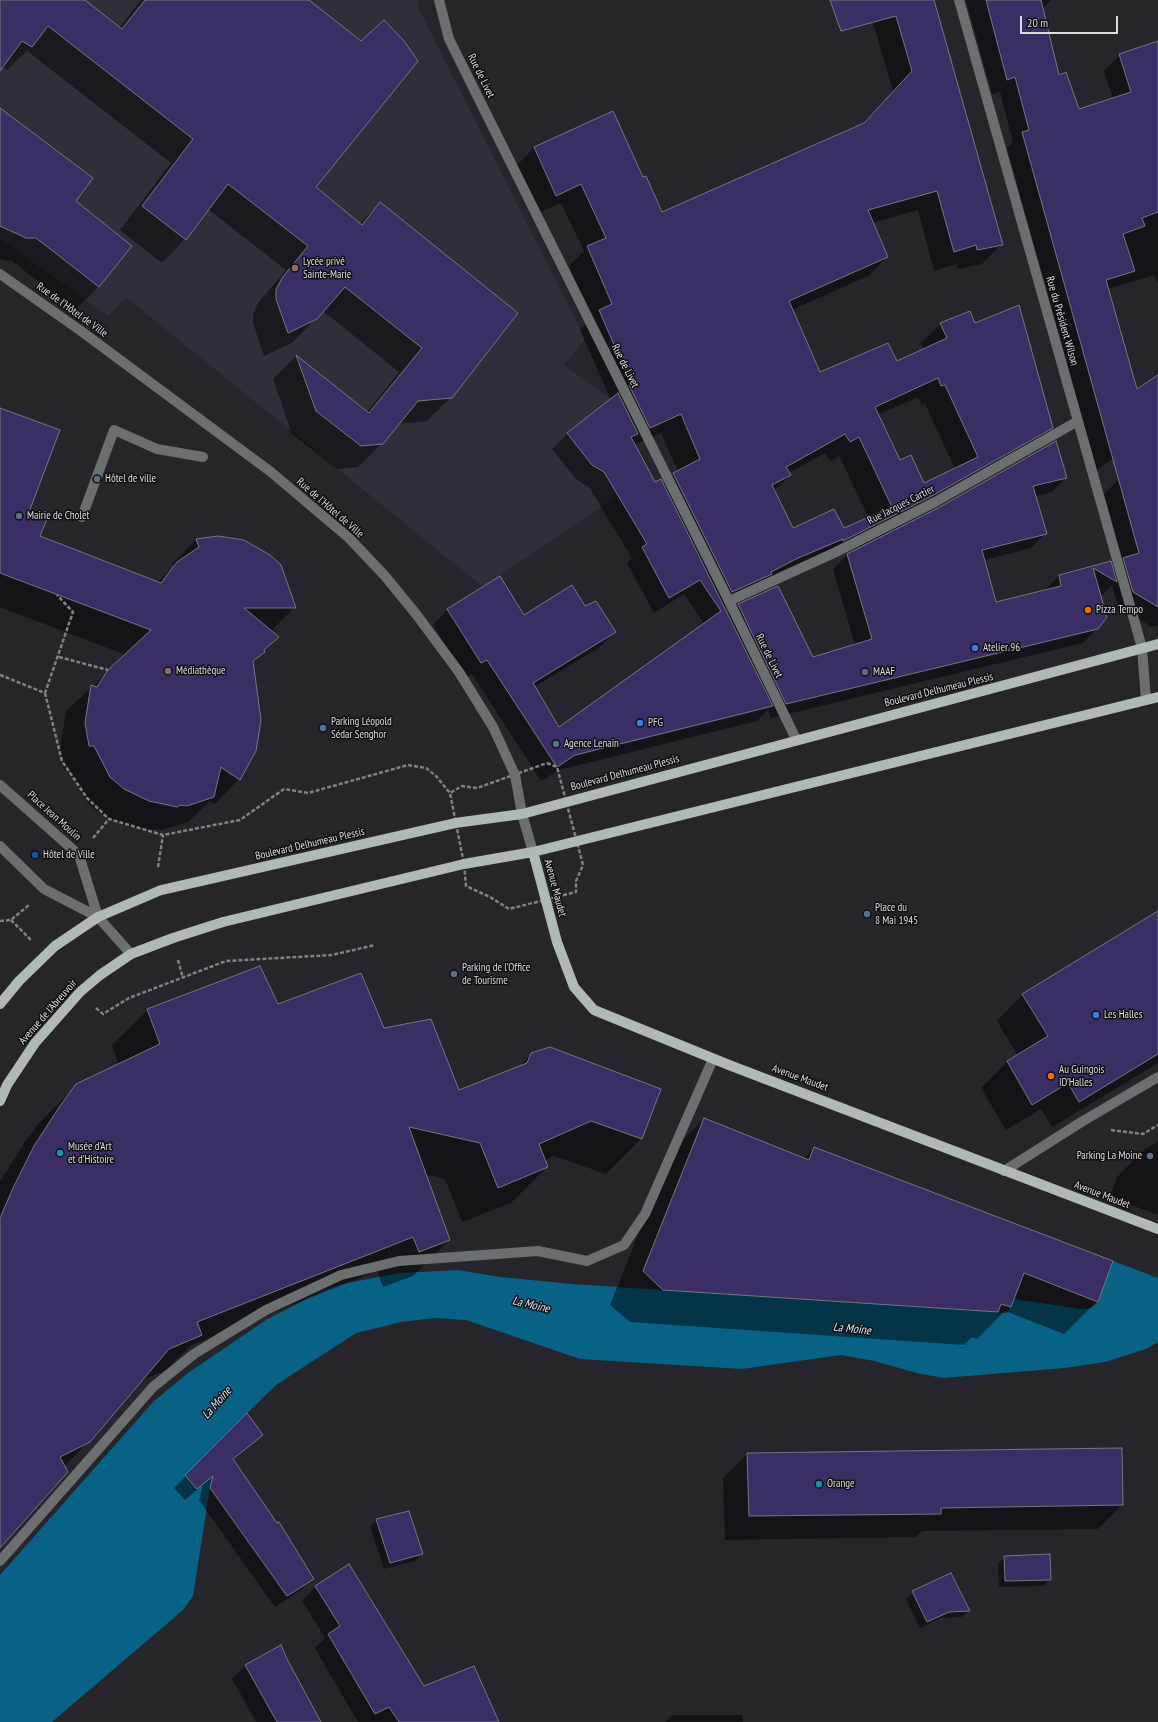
<!DOCTYPE html>
<html>
<head>
<meta charset="utf-8">
<style>
  body { margin:0 }
  #map { position:relative; width:1158px; height:1722px; overflow:hidden; background:#26252b; font-family:"PT Sans Narrow",sans-serif }
  canvas { display:block }
  .scale { position:absolute; left:1020px; top:16px; width:98px; height:18px; box-sizing:border-box; border:2px solid #dcdce0; border-top:0; padding-left:5px; font-size:12px; line-height:14px; white-space:nowrap; color:#dcdce0; -webkit-text-stroke:3px #0f0e11; paint-order:stroke }
</style>
</head>
<body>
<div id="map">
<canvas width="1158" height="1722"></canvas>
<div class="scale">20 m</div>
</div>
<script>
const ctx = document.querySelector('canvas').getContext('2d');
ctx.lineJoin = 'round';
function fill(path, color) {
  ctx.fillStyle = color;
  ctx.fill(path, 'evenodd');
}
function toPath(rows) {
  const path = new Path2D();
  for (const r of rows) {
    path.moveTo(r[0], r[1]);
    for (let i = 2; i < r.length; i += 2) path.lineTo(r[i], r[i + 1]);
  }
  return path;
}
function strokePath(path, color, width, dash) {
  ctx.strokeStyle = color;
  ctx.lineWidth = width;
  ctx.lineCap = dash ? 'butt' : 'round';
  ctx.setLineDash(dash || []);
  ctx.stroke(path);
}
function write(font, color, halo, rows, align = 'center') {
  ctx.font = font + ' "PT Sans Narrow",sans-serif';
  ctx.lineWidth = 3;
  ctx.setLineDash([]);
  ctx.textBaseline = 'middle';
  ctx.strokeStyle = halo;
  ctx.fillStyle = color;
  for (const [text, x, y, turn = 0] of rows) {
    ctx.save();
    ctx.translate(x, y);
    ctx.rotate((+turn || 0) * Math.PI / 180);
    ctx.textAlign = isNaN(turn) ? turn : align;
    if (halo) ctx.strokeText(text, 0, 0);
    ctx.fillText(text, 0, 0);
    ctx.restore();
  }
}
fill(toPath([
  [2,0,418,0,419,9,585,339,564,365,611,399,567,433,592,465,605,473,618,495,483,587,126,297,108,316,0,239,0,2]
]), '#302f39');
fill(toPath([
  [1113,1261,1158,1278,1158,1342,1146,1349,1105,1362,1065,1368,943,1378,917,1373,874,1361,841,1355,742,1369,580,1359,466,1320,435,1318,401,1322,356,1333,276,1385,223,1437,210,1488,193,1596,183,1610,52,1722,0,1722,0,1575,154,1401,188,1373,266,1320,322,1291,342,1284,400,1273,458,1270,500,1277,572,1284,1007,1313,1014,1299,1081,1309,1091,1308,1098,1302]
]), '#076286');
fill(toPath([
  [0,0,84,0,119,28,141,0,308,0,315,188,359,224,380,203,451,397,427,421,398,424,382,443,358,467,337,469,292,434,273,379,296,356,367,412,399,372,323,311,293,342,264,356,253,323,253,314,258,303,286,270,208,209,185,239,162,263,120,230,171,163,27,51,7,70,3,67,0,69],
  [875,0,933,0,1002,244,982,264,958,269,956,264,934,271,918,210,872,223,887,257,868,276,792,310,820,374,896,362,924,350,921,343,941,324,974,325,1052,427,1032,447,752,593,723,607,727,616,738,605,778,587,812,658,855,645,833,569,848,554,938,509,1066,477,1052,492,1035,496,1046,533,1031,548,984,560,995,603,1044,591,1059,576,1110,562,1112,570,1122,560,1104,494,1119,479,1158,466,1158,625,1152,627,1118,607,1112,585,1100,597,1098,628,1083,643,771,718,768,710,757,721,559,770,541,781,472,674,466,678,433,625,448,609,524,616,584,608,615,631,600,647,534,687,558,728,704,624,684,594,654,613,627,563,632,558,589,487,577,480,552,449,567,434,611,400,580,330,591,319,569,266,584,251,561,203,536,214,515,167,534,148,642,178,662,214,862,124,893,91,871,16],
  [918,397,922,405,925,404,955,469,924,485,899,462,878,415],
  [661,433,678,471,663,484,654,483,634,445],
  [825,453,830,461,839,456,869,518,843,529,793,530,774,491,790,475,789,473],
  [753,710,753,712,571,757,570,755],
  [966,0,1051,0,1042,9,1058,76,1078,111,1113,99,1104,71,1120,55,1158,42,1158,281,1156,281,1154,275,1108,289,1137,391,1158,380,1158,425,1097,470,1007,148,1013,142,1000,92,992,94],
  [0,109,75,201,131,246,98,287,75,310,12,261,0,259],
  [0,409,28,513,38,537,157,583,173,567,172,564,196,540,294,608,271,631,277,637,252,664,239,779,215,804,210,801,188,822,162,830,154,829,152,831,124,825,99,813,86,801,69,770,64,770,60,749,66,711,126,655,0,607],
  [217,763,232,774,232,776,216,765],
  [1158,913,1158,1063,1052,1127,1041,1109,1006,1130,981,1088,1007,1062,1018,1056,997,1021,1023,994],
  [277,1005,383,1029,459,1091,518,1068,531,1054,660,1089,641,1139,606,1174,554,1156,544,1161,547,1167,511,1203,462,1222,445,1179,425,1174,449,1240,413,1276,383,1287,377,1271,190,1346,166,1370,141,1381,89,1441,64,1467,0,1546,0,1182,24,1143,41,1121,77,1085,119,1065,112,1045,148,1010],
  [704,1119,803,1159,814,1148,1097,1301,1064,1334,1005,1311,977,1339,972,1337,964,1345,630,1322,610,1305,671,1152],
  [1158,1141,1158,1215,1110,1197,1117,1177,1144,1150],
  [247,1415,261,1435,233,1460,312,1579,301,1590,275,1607,199,1500,203,1485,185,1500,174,1488],
  [747,1454,1122,1505,1098,1529,922,1531,916,1537,725,1540,723,1478],
  [377,1520,422,1554,415,1561,384,1569,370,1526],
  [1005,1557,1050,1579,1043,1586,999,1587,998,1563],
  [348,1565,424,1688,498,1722,358,1722,315,1648,325,1638,302,1601,315,1587],
  [913,1592,968,1611,962,1617,941,1618,920,1628,906,1599],
  [246,1665,321,1722,256,1722,232,1679],
  [672,1715,742,1715,743,1722,666,1722]
]), '#0007');
const building = toPath([
  [0,0,85,0,122,29,145,0,309,0,361,41,384,20,404,41,418,61,316,187,362,225,380,202,518,313,452,398,418,401,383,444,361,446,316,411,296,355,369,413,422,348,345,287,317,319,288,333,276,299,276,290,282,278,308,246,228,184,186,240,142,206,193,139,48,26,32,47,22,41,0,71,0,0],
  [830,0,934,0,1003,245,977,250,976,245,954,252,937,191,868,210,888,257,789,301,820,372,888,343,897,361,947,338,940,323,970,311,975,323,1019,305,1053,428,932,496,843,541,843,539,796,559,771,572,772,574,732,592,673,473,700,459,681,414,650,428,629,385,631,384,599,310,612,304,587,246,606,238,581,184,556,196,534,147,613,111,643,177,646,176,662,212,864,123,912,71,896,16,841,31,830,0],
  [938,378,941,386,945,385,978,457,924,483,911,455,900,460,875,407,938,378],
  [845,434,850,442,859,437,892,507,844,528,834,509,793,528,772,485,791,475,786,467,845,434],
  [986,0,1041,0,1059,75,1066,72,1079,109,1131,92,1119,54,1158,41,1158,212,1142,218,1145,226,1123,234,1135,271,1106,280,1137,389,1158,375,1158,607,1133,592,1123,558,1139,553,1022,132,1029,130,1015,77,1007,80,986,0],
  [0,108,93,178,76,201,132,246,99,287,36,238,26,238,0,226,0,108],
  [618,393,638,434,631,437,655,482,661,479,773,706,575,755,557,767,487,660,481,663,447,609,500,576,524,615,572,585,585,606,596,601,616,632,533,683,559,727,721,611,700,580,669,598,642,547,647,544,604,472,592,465,567,433,618,393],
  [0,408,60,430,29,512,47,519,40,536,161,583,177,562,199,547,196,539,218,536,244,540,270,555,281,565,296,608,244,608,279,637,264,650,265,652,253,661,261,720,256,751,240,780,221,767,214,797,187,806,180,805,177,807,149,801,124,789,110,777,94,746,89,746,85,723,91,685,97,687,108,670,151,630,0,573,0,408],
  [1056,441,1067,478,1033,486,1047,534,982,550,996,602,1061,586,1059,575,1111,561,1117,582,1093,568,1107,617,1098,629,786,704,738,604,778,586,813,657,872,639,847,554,938,508,1056,441],
  [1158,911,1158,1054,1079,1102,1068,1083,1032,1105,1007,1061,1048,1036,1022,994,1158,911],
  [260,966,278,1004,361,973,384,1028,431,1019,459,1090,527,1063,531,1053,550,1047,661,1089,642,1139,591,1121,539,1144,548,1167,498,1188,480,1143,409,1127,450,1240,419,1252,413,1237,197,1322,202,1335,169,1349,90,1442,60,1457,68,1472,0,1548,0,1218,13,1188,34,1146,60,1106,76,1084,160,1044,147,1009,260,966],
  [704,1118,809,1160,814,1147,1113,1261,1098,1302,1024,1273,1011,1307,1001,1304,998,1312,663,1290,643,1271,704,1118],
  [247,1413,263,1435,233,1459,277,1523,279,1522,314,1579,287,1596,210,1488,213,1476,197,1489,185,1475,247,1413],
  [1122,1448,1123,1505,941,1508,941,1514,749,1516,747,1453,1122,1448],
  [409,1511,423,1554,390,1563,376,1519,409,1511],
  [1050,1554,1051,1580,1005,1581,1004,1556,1050,1554],
  [349,1564,424,1686,474,1666,499,1722,399,1722,389,1707,375,1714,328,1634,340,1626,315,1586,349,1564],
  [951,1573,970,1611,949,1612,927,1622,912,1591,951,1573],
  [281,1645,287,1659,321,1722,277,1722,245,1665,281,1645]
]);
fill(building, '#3b2e65');
strokePath(building, '#77777e', 1);
strokePath(toPath([
  [59,657,108,670],
  [0,675,45,693,73,612,57,595],
  [45,693,62,761,87,798,109,819,163,835,240,820,284,789,308,793,408,765,426,768,436,776,450,793],
  [547,763,557,767,583,865,576,881,576,892,509,909,490,897,466,886,464,864,450,793,462,786,477,788,547,763],
  [93,838,109,819],
  [158,867,163,835],
  [11,920,31,940],
  [0,921,11,920,29,905],
  [178,960,183,978],
  [96,1008,103,1014,129,998,226,961,332,955,375,945],
  [1111,1130,1143,1134,1158,1125]
]), '#818186', 2.5, [4, 2]);
strokePath(toPath([
  [439,0,449,39,729,601,796,739],
  [959,0,1142,648,1146,700],
  [0,274,81,331,271,472,349,538,385,576,416,614,459,672,493,727,515,775,522,814,533,852],
  [82,517,114,430,157,449,203,457],
  [729,601,836,552,935,502,1078,421],
  [0,785,79,855,98,917],
  [0,846,44,889,98,917,131,954],
  [1004,1171,1083,1121,1158,1077],
  [0,1561,153,1387,194,1354,266,1310,341,1275,399,1261,538,1251,587,1261,624,1245,645,1214,713,1059]
]), '#6b6f6f', 10);
strokePath(toPath([
  [533,852,557,942,574,987,594,1010,729,1065,1158,1229],
  [0,1004,19,981,55,946,98,917,161,890,455,823,522,814,1158,644],
  [0,1101,7,1085,35,1043,80,992,100,975,131,954,173,938,223,922,464,864,533,852,1158,697]
]), '#b0b9b9', 10);
for (const [x, y, r, color] of [
  [295,268,4,"#8d6e63"],
  [97,479,4,"#5c6f8a"],
  [19,516,4,"#5c6f8a"],
  [1088,610,4,"#e8710a"],
  [975,648,4,"#3f7fe0"],
  [168,671,4,"#8d6e63"],
  [865,672,4,"#5c6f8a"],
  [640,723,4,"#3f7fe0"],
  [323,728,4,"#5c6f8a"],
  [556,744,4,"#5c6f8a"],
  [35,855,4,"#1a4fb4"],
  [867,914,4,"#5c6f8a"],
  [454,974,4,"#5c6f8a"],
  [1096,1015,4,"#3f7fe0"],
  [1051,1076,4,"#e8710a"],
  [60,1153,4,"#0f9aa8"],
  [1150,1156,4,"#5c6f8a"],
  [819,1484,4,"#0f9aa8"]
]) {
  const dot = new Path2D();
  dot.arc(x, y, r, 0, 2 * Math.PI);
  ctx.fillStyle = color;
  ctx.fill(dot);
  strokePath(dot, '#0f0e11', 1.5);
}
write('11px', '#dcdce0', '#0f0e11', [
  ["Rue de Livet",481,76,64],
  ["Rue de l’Hôtel de Ville",72,310,36],
  ["Rue du Président Wilson",1062,321,74],
  ["Rue de Livet",625,366,63],
  ["Rue Jacques Cartier",901,505,-27],
  ["Rue de l’Hôtel de Ville",330,508,41],
  ["Rue de Livet",769,656,64],
  ["Boulevard Delhumeau Plessis",939,690,-14],
  ["Boulevard Delhumeau Plessis",625,773,-15],
  ["Place Jean Moulin",54,816,42],
  ["Boulevard Delhumeau Plessis",310,844,-13],
  ["Avenue Maudet",555,888,75],
  ["Avenue de l’Abreuvoir",48,1012,-49],
  ["Avenue Maudet",800,1078,20],
  ["Avenue Maudet",1102,1195,21]
]);
write('11px', '#dcdce0', '#0f0e11', [
  ["Lycée privé",303,262],
  ["Sainte-Marie",303,275],
  ["Hôtel de ville",105,479],
  ["Mairie de Cholet",27,516],
  ["Pizza Tempo",1096,610],
  ["Atelier 96",983,648],
  ["Médiathèque",176,671],
  ["MAAF",873,672],
  ["Parking Léopold",331,722],
  ["Sédar Senghor",331,735],
  ["PFG",648,723],
  ["Agence Lenain",564,744],
  ["Hôtel de Ville",43,855],
  ["Place du",875,908],
  ["8 Mai 1945",875,921],
  ["Parking de l’Office",462,968],
  ["de Tourisme",462,981],
  ["Les Halles",1104,1015],
  ["Au Guingois",1059,1070],
  ["ID’Halles",1059,1083],
  ["Musée d’Art",68,1147],
  ["et d’Histoire",68,1160],
  ["Parking La Moine",1142,1156,"right"],
  ["Orange",827,1484]
], 'left');
write('italic 12px', '#d5e8f3', '#0f0e11', [
  ["La Moine",531,1305,13],
  ["La Moine",852,1329,6],
  ["La Moine",217,1403,-49]
]);
</script>
</body>
</html>
